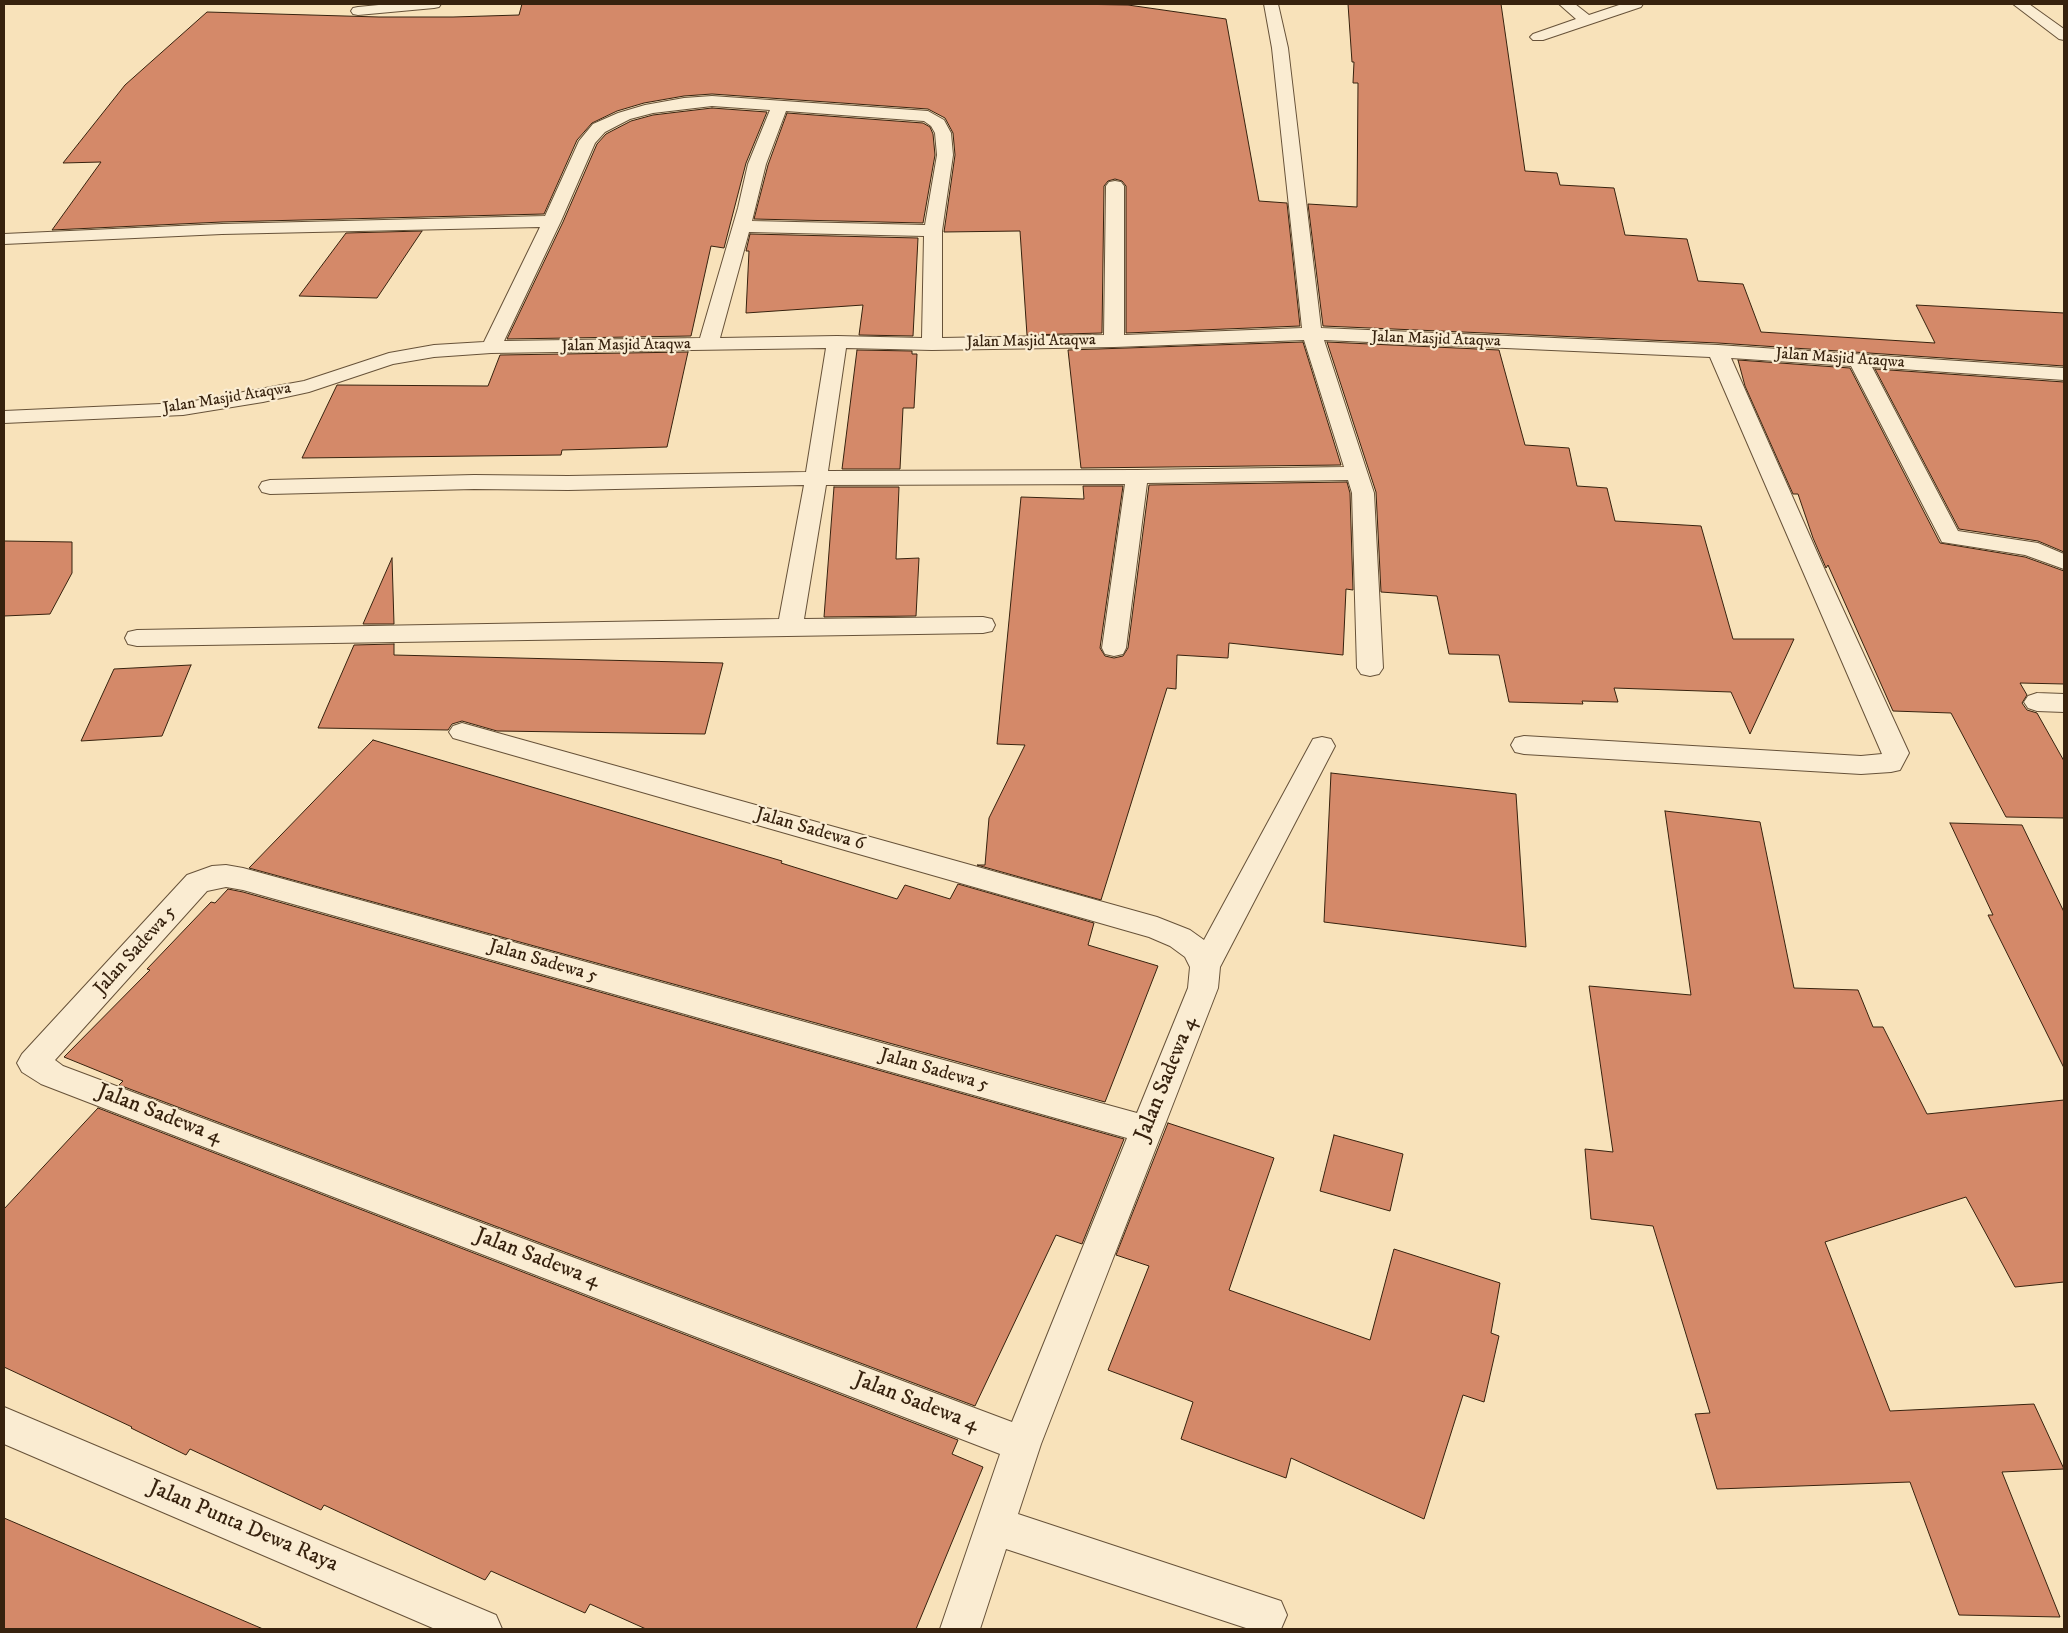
<!DOCTYPE html>
<html>
<head>
<meta charset="utf-8">
<style>
  body { margin:0 }
  #map { position:relative; width:2068px; height:1633px; overflow:hidden; background:#f8e2ba; font-family:"IM FELL DW Pica",serif }
  canvas { display:block }
  .frame { position:absolute; inset:0; border:5px solid #37220e; pointer-events:none }
</style>
</head>
<body>
<div id="map">
<canvas width="2068" height="1633"></canvas>
<div class="frame"></div>
</div>
<script>
const ctx = document.querySelector('canvas').getContext('2d');
ctx.lineJoin = 'round';
function fill(path, color) {
  ctx.fillStyle = color;
  ctx.fill(path, 'evenodd');
}
function toPath(rows) {
  const path = new Path2D();
  for (const r of rows) {
    path.moveTo(r[0], r[1]);
    for (let i = 2; i < r.length; i += 2) path.lineTo(r[i], r[i + 1]);
  }
  return path;
}
function strokePath(path, color, width, dash) {
  ctx.strokeStyle = color;
  ctx.lineWidth = width;
  ctx.lineCap = dash ? 'butt' : 'round';
  ctx.setLineDash(dash || []);
  ctx.stroke(path);
}
function write(font, color, halo, rows, align = 'center') {
  ctx.font = font + ' "IM FELL DW Pica",serif';
  ctx.lineWidth = 4.5;
  ctx.setLineDash([]);
  ctx.textBaseline = 'middle';
  ctx.strokeStyle = halo;
  ctx.fillStyle = color;
  for (const [text, x, y, turn = 0] of rows) {
    ctx.save();
    ctx.translate(x, y);
    ctx.rotate((+turn || 0) * Math.PI / 180);
    ctx.textAlign = isNaN(turn) ? turn : align;
    if (halo) ctx.strokeText(text, 0, 0);
    ctx.fillText(text, 0, 0);
    ctx.restore();
  }
}
const building = toPath([
  [522,4,1068,4,1128,5,1226,19,1259,201,1287,203,1300,326,1126,333,1126,186,1122,181,1115,179,1108,181,1104,186,1102,333,1027,335,1020,231,944,232,955,155,953,133,945,118,928,109,712,94,684,96,644,103,617,111,592,123,577,140,544,214,222,222,52,230,101,162,63,163,125,85,207,12,379,17,453,17,519,15,522,4],
  [1348,4,1501,4,1525,171,1557,173,1560,185,1614,188,1625,235,1687,239,1698,281,1743,284,1761,332,1935,343,1916,305,2064,313,2064,366,1718,343,1323,326,1308,204,1357,207,1358,83,1353,83,1354,62,1352,62,1348,4],
  [712,108,767,112,746,163,724,248,711,246,691,336,507,339,563,222,597,144,606,134,631,121,653,115,712,108],
  [787,113,923,123,930,127,933,134,935,155,923,223,754,219,768,165,787,113],
  [422,231,377,298,299,296,346,233,422,231],
  [750,234,918,238,913,336,859,335,863,305,746,313,749,251,746,251,750,234],
  [1303,342,1341,465,1081,468,1068,350,1303,342],
  [1327,342,1499,350,1525,445,1569,448,1577,486,1607,488,1615,521,1701,526,1733,639,1794,639,1750,734,1731,692,1614,688,1618,702,1582,701,1583,704,1509,702,1499,655,1449,654,1437,596,1381,592,1376,492,1327,342],
  [857,350,912,351,912,354,917,354,914,408,903,408,900,469,842,469,857,350],
  [688,352,667,447,562,450,561,455,302,458,337,385,488,386,500,355,688,352],
  [1738,360,1850,368,1940,543,2025,557,2064,571,2064,684,2020,683,2027,695,2022,703,2027,710,2037,713,2064,761,2064,818,2006,817,1951,713,1893,711,1828,565,1826,568,1813,538,1798,494,1793,494,1745,386,1738,360],
  [1875,369,2064,382,2064,552,2038,541,1959,529,1875,369],
  [1347,482,1350,493,1353,590,1346,589,1343,655,1229,643,1228,658,1177,655,1176,689,1167,688,1101,900,977,865,985,865,989,818,1025,745,997,744,1021,497,1084,499,1083,486,1123,486,1100,648,1105,656,1114,658,1123,656,1128,648,1149,485,1347,482],
  [834,487,899,487,896,559,919,558,916,616,824,617,834,487],
  [4,541,72,542,72,573,50,614,4,616,4,541],
  [392,558,394,624,363,624,392,558],
  [394,644,394,655,723,663,705,734,497,731,462,721,452,724,448,730,318,728,354,645,394,644],
  [191,665,162,736,81,741,114,669,191,665],
  [373,740,782,861,781,863,897,899,905,885,950,899,958,884,1094,923,1088,945,1158,966,1105,1102,249,868,373,740],
  [1331,773,1516,794,1526,947,1324,922,1331,773],
  [1665,811,1760,822,1794,988,1858,990,1873,1027,1883,1027,1927,1114,2064,1100,2064,1282,2015,1287,1966,1197,1825,1242,1890,1411,2034,1404,2064,1469,2002,1472,2060,1617,1959,1615,1910,1482,1717,1489,1695,1414,1710,1413,1653,1226,1591,1219,1585,1149,1613,1152,1589,986,1691,995,1665,811],
  [1950,823,2022,825,2064,912,2064,1068,1988,915,1993,915,1950,823],
  [228,889,243,892,1124,1139,1082,1244,1056,1235,975,1406,119,1085,123,1081,64,1057,150,970,147,969,211,902,215,903,228,889],
  [98,1108,958,1440,952,1454,983,1467,916,1629,646,1629,590,1604,585,1613,491,1571,485,1580,324,1505,321,1510,190,1449,186,1455,131,1428,132,1427,4,1367,4,1209,98,1108],
  [1168,1123,1274,1158,1229,1290,1370,1340,1394,1249,1500,1283,1491,1333,1499,1336,1484,1402,1463,1395,1424,1519,1291,1458,1286,1478,1181,1439,1193,1402,1108,1370,1149,1266,1116,1255,1168,1123],
  [1334,1135,1403,1154,1390,1211,1320,1191,1334,1135],
  [4,1518,263,1629,4,1629,4,1518]
]);
fill(building, '#d48969');
strokePath(building, '#37220e', 1);
const minor = toPath([
  [389,4,441,4,439,7,434,8,358,15,353,14,351,11,353,8,358,7,389,4],
  [1264,4,1278,4,1288,48,1321,328,1718,345,2064,368,2064,380,1872,367,1958,531,2038,543,2064,554,2064,569,2025,555,1942,542,1851,366,1731,358,1824,568,1909,753,1900,770,1891,772,1861,774,1524,754,1515,752,1511,745,1515,738,1524,736,1861,756,1882,754,1710,357,1324,340,1374,493,1383,668,1379,674,1370,676,1361,674,1357,668,1352,493,1348,480,1147,483,1126,648,1123,654,1114,656,1105,654,1102,648,1125,484,826,485,804,619,983,617,992,619,995,625,992,631,983,633,137,646,128,644,125,638,128,632,137,630,779,619,804,485,568,490,474,489,270,494,262,492,259,487,262,482,270,480,474,475,568,476,806,472,826,348,491,353,434,357,393,364,309,392,263,402,183,415,4,423,4,411,183,403,304,381,389,353,434,345,484,342,540,227,222,234,4,244,4,234,222,224,545,216,579,141,593,124,618,113,645,105,684,98,712,96,928,111,944,120,951,133,953,155,942,231,942,338,1104,335,1106,186,1109,182,1115,181,1121,182,1124,186,1124,335,1302,328,1272,48,1264,4],
  [712,106,770,110,748,164,738,208,700,338,504,341,561,221,595,143,605,132,630,119,653,113,712,106],
  [786,111,924,121,931,126,935,133,937,155,925,225,752,221,766,164,786,111],
  [749,232,924,236,922,338,837,336,720,338,749,232],
  [1304,340,1344,467,1137,470,828,471,846,348,932,350,1114,347,1304,340],
  [1559,4,1575,4,1589,15,1622,4,1643,4,1641,7,1543,40,1533,40,1530,37,1533,34,1576,19,1559,4],
  [2013,4,2029,4,2064,29,2064,40,2059,39,2013,4],
  [2037,693,2064,694,2064,712,2037,711,2028,708,2024,702,2028,696,2037,693],
  [462,723,1157,917,1190,930,1204,940,1313,739,1322,737,1331,739,1335,746,1220,967,1218,988,1041,1444,1018,1514,1281,1601,1287,1615,1281,1629,1249,1629,1006,1549,980,1629,940,1629,1000,1454,41,1084,22,1072,17,1063,22,1054,187,875,212,866,226,865,243,868,1137,1113,1188,988,1190,967,1185,957,1170,946,1149,937,453,738,449,732,453,726,462,723],
  [226,887,243,890,1127,1138,1012,1422,63,1066,55,1060,207,891,226,887],
  [4,1407,496,1615,502,1629,435,1629,4,1444,4,1407]
]);
strokePath(minor, '#675239', 2);
fill(minor, '#faecd2');
write('16px', '#37220e', '#faecd2', [
  ["Jalan Masjid Ataqwa",1436,340,2],
  ["Jalan Masjid Ataqwa",1031,342,-1],
  ["Jalan Masjid Ataqwa",626,346,-1],
  ["Jalan Masjid Ataqwa",1840,359,4],
  ["Jalan Masjid Ataqwa",227,399,-9]
]);
write('19px', '#37220e', '#faecd2', [
  ["Jalan Sadewa 6",810,830,16],
  ["Jalan Sadewa 5",136,951,-48],
  ["Jalan Sadewa 5",543,962,16],
  ["Jalan Sadewa 5",934,1071,16]
]);
write('22px', '#37220e', '#faecd2', [
  ["Jalan Sadewa 4",1167,1079,-68],
  ["Jalan Sadewa 4",159,1115,21],
  ["Jalan Sadewa 4",537,1259,21],
  ["Jalan Sadewa 4",916,1403,21],
  ["Jalan Punta Dewa Raya",243,1527,23]
]);
</script>
</body>
</html>
